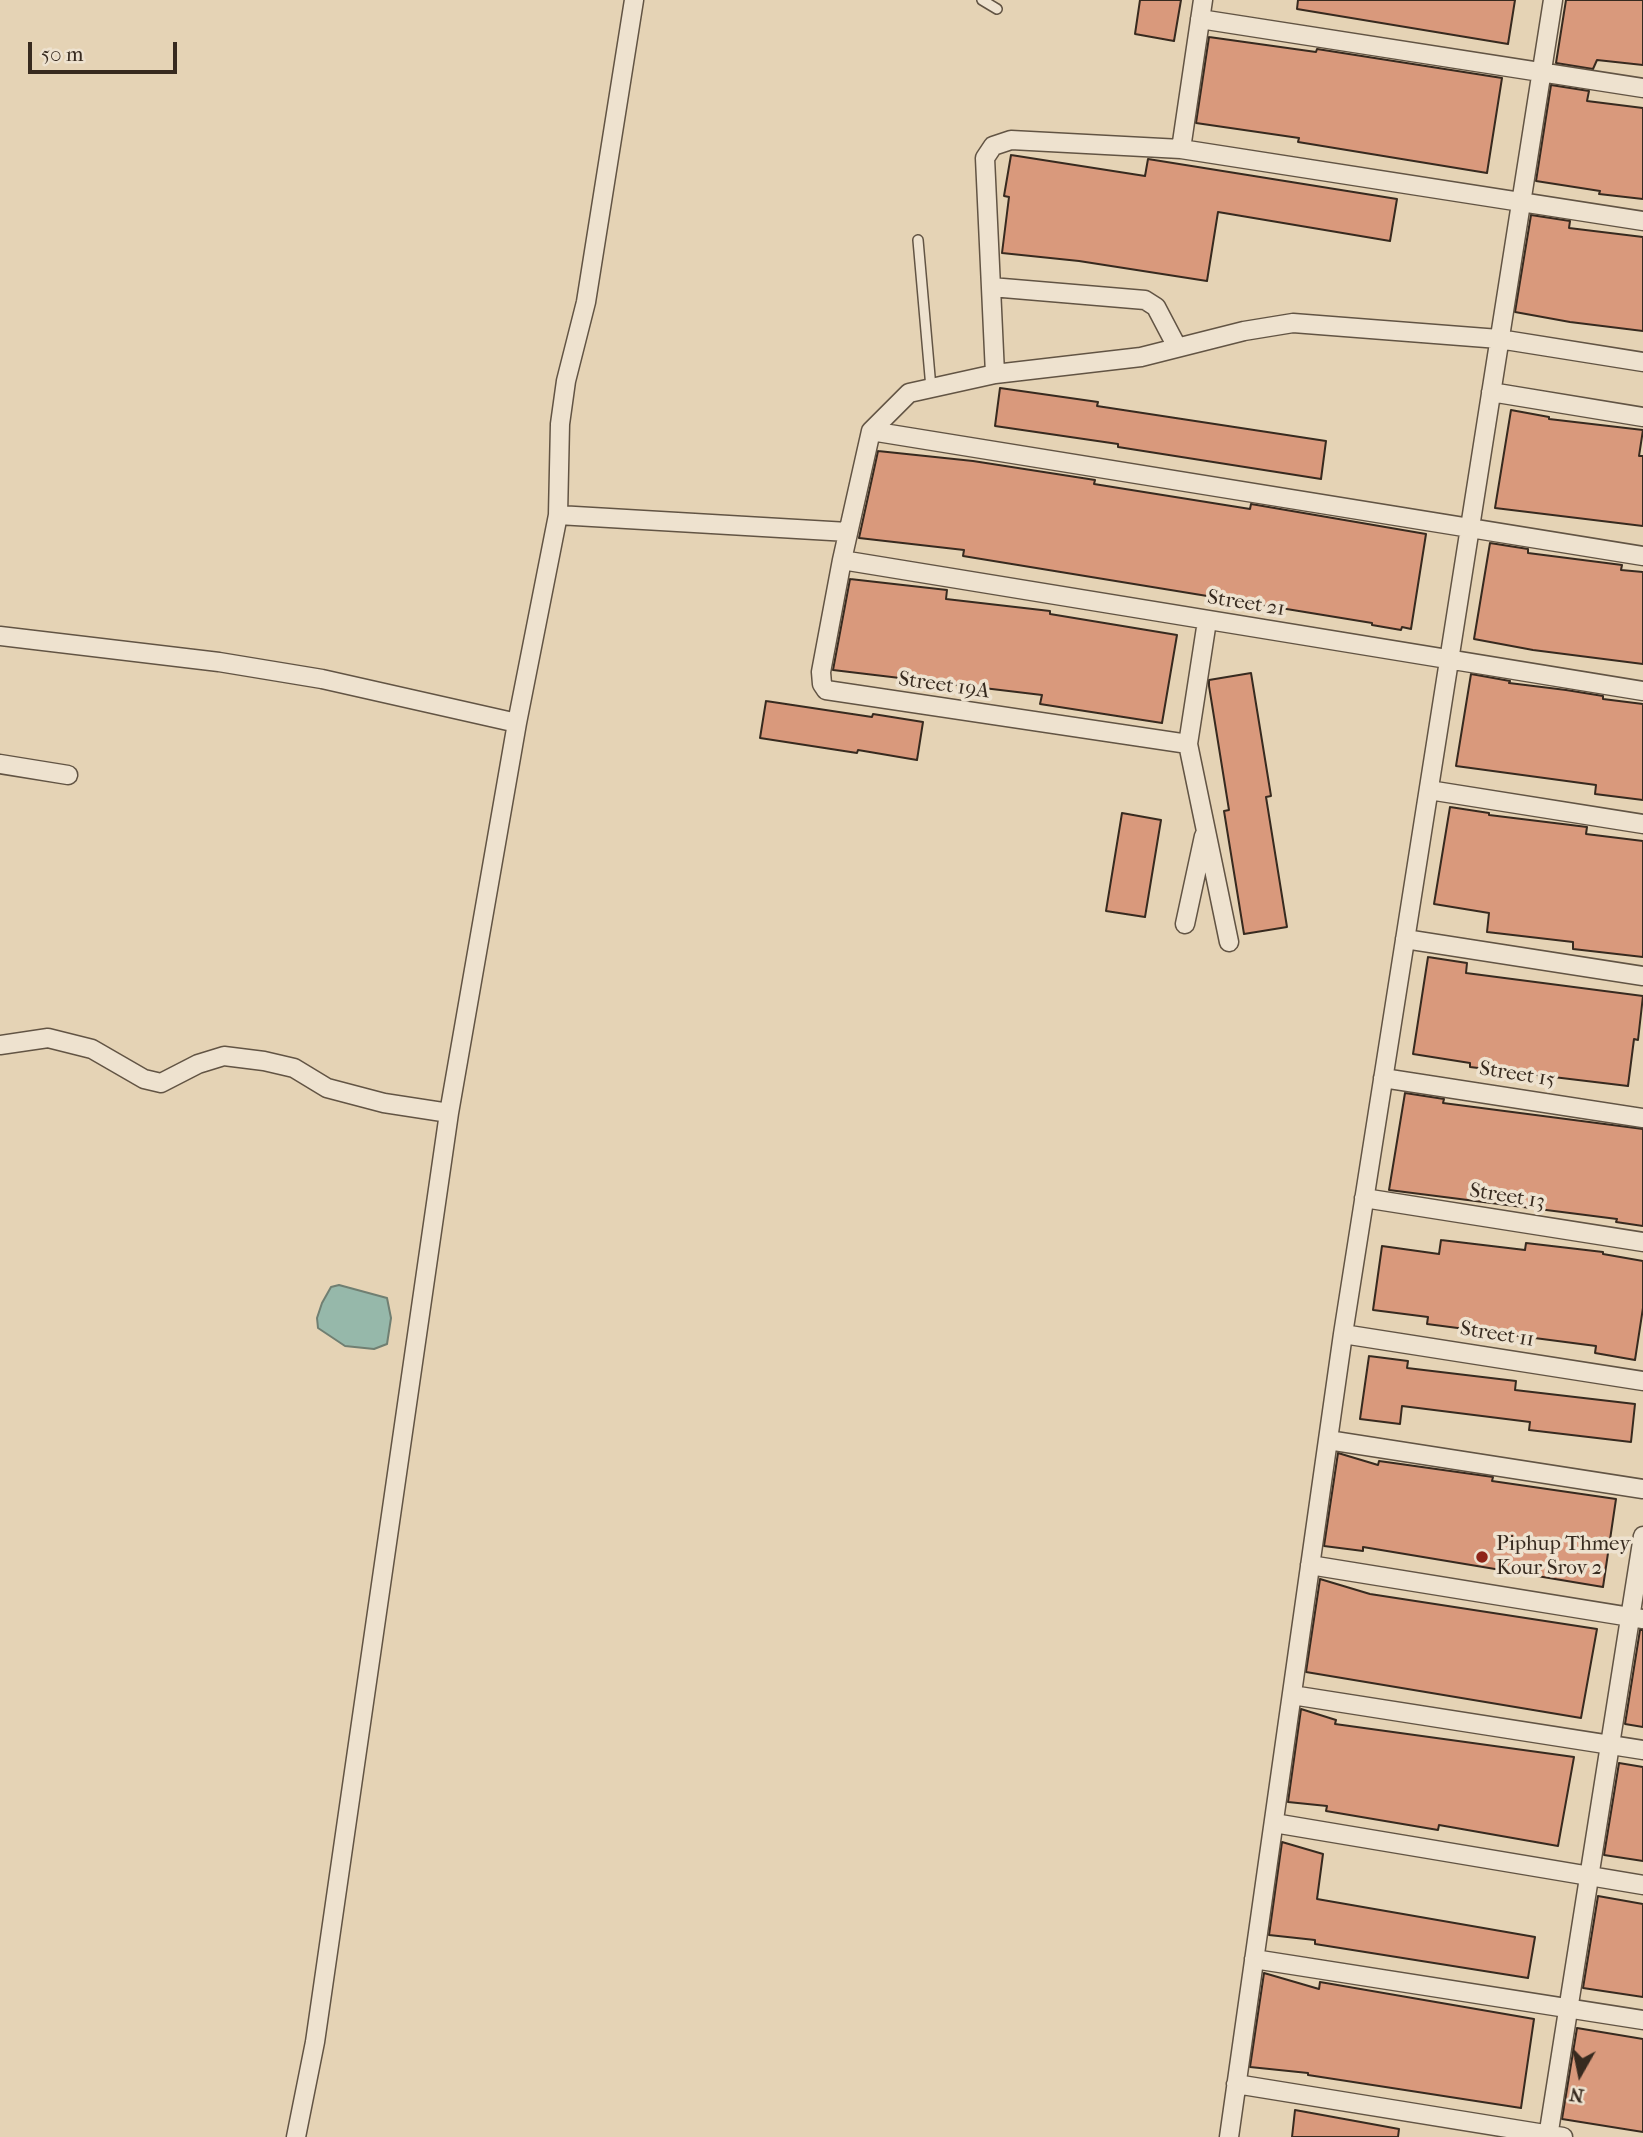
<!DOCTYPE html>
<html>
<head>
<meta charset="utf-8">
<style>
  body { margin:0 }
  #map { position:relative; width:1643px; height:2137px; overflow:hidden; background:#e5d3b5; font-family:"IM FELL French Canon",serif }
  canvas { display:block }
  .north { position:absolute; left:1545px; top:2039px; width:70px; height:70px; -webkit-text-stroke:5px #eee2cf; paint-order:stroke; rotate:189deg; font-size:19px; font-weight:700; line-height:28px; text-align:center; color:#372a1f }
  .north::after { content:''; display:block; margin:auto; width:24px; height:32px; background:#372a1f; clip-path:polygon(50% 0,100% 100%,50% 72%,0 100%) }
  .scale { position:absolute; left:28px; top:42px; width:149px; height:32px; box-sizing:border-box; border:4px solid #372a1f; border-top:0; padding-left:9px; font-size:21px; line-height:24px; white-space:nowrap; color:#372a1f; -webkit-text-stroke:5px #eee2cf; paint-order:stroke }
</style>
</head>
<body>
<div id="map">
<canvas width="1643" height="2137"></canvas>
<div class="north">N</div>
<div class="scale">50 m</div>
</div>
<script>
const ctx = document.querySelector('canvas').getContext('2d');
ctx.lineJoin = 'round';
function fill(path, color) {
  ctx.fillStyle = color;
  ctx.fill(path, 'evenodd');
}
function toPath(rows) {
  const path = new Path2D();
  for (const r of rows) {
    path.moveTo(r[0], r[1]);
    for (let i = 2; i < r.length; i += 2) path.lineTo(r[i], r[i + 1]);
  }
  return path;
}
function strokePath(path, color, width, dash) {
  ctx.strokeStyle = color;
  ctx.lineWidth = width;
  ctx.lineCap = dash ? 'butt' : 'round';
  ctx.setLineDash(dash || []);
  ctx.stroke(path);
}
function write(font, color, halo, rows, align = 'center') {
  ctx.font = font + ' "IM FELL French Canon",serif';
  ctx.lineWidth = 7;
  ctx.setLineDash([]);
  ctx.textBaseline = 'middle';
  ctx.strokeStyle = halo;
  ctx.fillStyle = color;
  for (const [text, x, y, turn = 0] of rows) {
    ctx.save();
    ctx.translate(x, y);
    ctx.rotate((+turn || 0) * Math.PI / 180);
    ctx.textAlign = isNaN(turn) ? turn : align;
    if (halo) ctx.strokeText(text, 0, 0);
    ctx.fillText(text, 0, 0);
    ctx.restore();
  }
}
const water = toPath([
  [339,1285,387,1298,391,1318,387,1344,374,1349,345,1346,318,1328,317,1318,322,1303,331,1287,339,1285]
]);
fill(water, '#96b8aa');
strokePath(water, '#707f72', 2);
const building = toPath([
  [1140,0,1181,0,1174,41,1135,34,1140,0],
  [1298,0,1515,0,1508,44,1297,9,1298,0],
  [1566,0,1643,0,1643,65,1597,60,1593,69,1556,63,1566,0],
  [1209,37,1316,52,1317,49,1502,78,1487,173,1298,142,1299,138,1196,123,1209,37],
  [1551,85,1589,91,1587,101,1643,108,1643,199,1599,194,1600,191,1536,181,1551,85],
  [1011,155,1145,176,1148,159,1397,199,1390,241,1218,212,1207,281,1079,261,1002,253,1009,197,1004,196,1011,155],
  [1531,215,1570,221,1569,228,1643,237,1643,331,1570,322,1515,312,1531,215],
  [1000,388,1098,402,1097,406,1326,441,1321,479,1118,447,1118,444,995,426,1000,388],
  [1511,410,1549,417,1549,419,1643,430,1639,456,1643,456,1643,526,1495,508,1511,410],
  [878,451,973,461,1095,480,1094,484,1250,509,1251,504,1426,534,1411,629,1402,627,1401,630,1372,625,1372,623,963,556,964,550,859,538,878,451],
  [1490,543,1528,549,1528,553,1622,565,1621,570,1643,572,1643,664,1533,650,1474,639,1490,543],
  [850,579,947,590,946,599,1050,611,1050,614,1177,635,1162,723,1040,704,1042,695,833,670,850,579],
  [1251,673,1271,796,1266,797,1287,927,1244,934,1224,811,1229,810,1209,686,1209,680,1251,673],
  [1471,674,1510,681,1509,683,1566,690,1603,696,1603,699,1643,704,1643,800,1595,794,1596,785,1456,766,1471,674],
  [766,701,872,717,873,714,923,722,917,760,858,750,857,753,760,738,766,701],
  [1450,807,1489,813,1489,815,1587,827,1586,834,1643,841,1643,957,1573,949,1573,942,1487,932,1489,913,1434,904,1450,807],
  [1122,813,1161,820,1145,917,1106,911,1122,813],
  [1428,957,1467,963,1466,973,1643,996,1638,1040,1634,1039,1628,1086,1470,1067,1470,1063,1413,1054,1428,957],
  [1405,1093,1444,1099,1443,1103,1643,1129,1643,1226,1616,1222,1617,1219,1389,1190,1405,1093],
  [1441,1240,1525,1250,1526,1243,1603,1252,1603,1254,1643,1261,1643,1308,1635,1360,1595,1353,1596,1346,1427,1324,1428,1317,1373,1310,1382,1246,1439,1254,1441,1240],
  [1369,1356,1408,1361,1407,1368,1516,1381,1515,1390,1635,1404,1631,1442,1529,1430,1530,1422,1402,1406,1400,1424,1360,1419,1369,1356],
  [1338,1453,1378,1465,1379,1461,1493,1477,1492,1481,1616,1499,1603,1587,1363,1547,1363,1551,1324,1546,1338,1453],
  [1320,1579,1370,1594,1597,1629,1581,1718,1306,1672,1320,1579],
  [1640,1630,1643,1630,1643,1727,1625,1724,1640,1630],
  [1301,1709,1336,1720,1335,1724,1574,1757,1558,1846,1439,1825,1438,1830,1326,1811,1327,1806,1288,1802,1301,1709],
  [1619,1763,1643,1767,1643,1861,1604,1855,1619,1763],
  [1282,1842,1323,1854,1317,1899,1535,1937,1528,1978,1315,1944,1315,1940,1269,1935,1282,1842],
  [1598,1896,1643,1904,1643,1997,1583,1988,1598,1896],
  [1264,1973,1319,1989,1320,1982,1534,2019,1521,2108,1308,2075,1308,2073,1250,2067,1264,1973],
  [1577,2028,1643,2039,1643,2132,1562,2119,1577,2028],
  [1295,2110,1399,2129,1398,2137,1292,2137,1295,2110]
]);
fill(building, '#d9997c');
strokePath(building, '#372a1f', 2);
const lane = toPath([
  [982,0,997,9],
  [918,240,931,388]
]);
const street = toPath([
  [1200,19,1643,88],
  [1181,149,1203,0],
  [991,287,1145,300,1156,307,1177,347],
  [995,374,985,158,993,146,1011,140,1181,149,1643,221],
  [1491,392,1643,417],
  [871,431,1643,556],
  [558,515,848,532],
  [842,560,1643,691],
  [1207,621,1188,744,1229,942],
  [0,636,219,662,322,679,517,723],
  [1188,744,826,690,822,684,821,672,842,560,871,431,909,393,995,374,1141,357,1244,331,1293,323,1499,339,1643,362],
  [0,764,68,775],
  [1429,790,1643,824],
  [1185,924,1204,836],
  [1405,939,1643,976],
  [0,1045,48,1038,92,1049,144,1079,161,1083,198,1064,224,1056,264,1061,294,1068,327,1088,384,1103,449,1113],
  [1383,1078,1643,1118],
  [1364,1198,1643,1242],
  [1343,1334,1643,1381],
  [1328,1440,1643,1489],
  [1310,1565,1643,1619],
  [1292,1695,1643,1750],
  [1274,1823,1643,1885],
  [1254,1959,1643,2020],
  [1236,2084,1563,2137],
  [296,2137,315,2042,449,1113,517,723,558,515,560,424,566,381,586,302,634,0],
  [1229,2137,1343,1334,1553,0],
  [1548,2137,1643,1536]
]);
strokePath(lane, '#625444', 12);
strokePath(street, '#625444', 21);
strokePath(lane, '#eee2cf', 9);
strokePath(street, '#eee2cf', 18);
for (const [x, y, r, color] of [
  [1482,1557,7,"#8f2418"]
]) {
  const dot = new Path2D();
  dot.arc(x, y, r, 0, 2 * Math.PI);
  ctx.fillStyle = color;
  ctx.fill(dot);
  strokePath(dot, '#eee2cf', 2.5);
}
write('21px', '#372a1f', '#eee2cf', [
  ["Street 21",1246,604,9],
  ["Street 19A",944,686,8],
  ["Street 15",1517,1075,9],
  ["Street 13",1507,1197,9],
  ["Street 11",1497,1335,9]
]);
write('21px', '#372a1f', '#eee2cf', [
  ["Piphup Thmey",1496,1545],
  ["Kour Srov 2",1496,1569]
], 'left');
</script>
</body>
</html>
